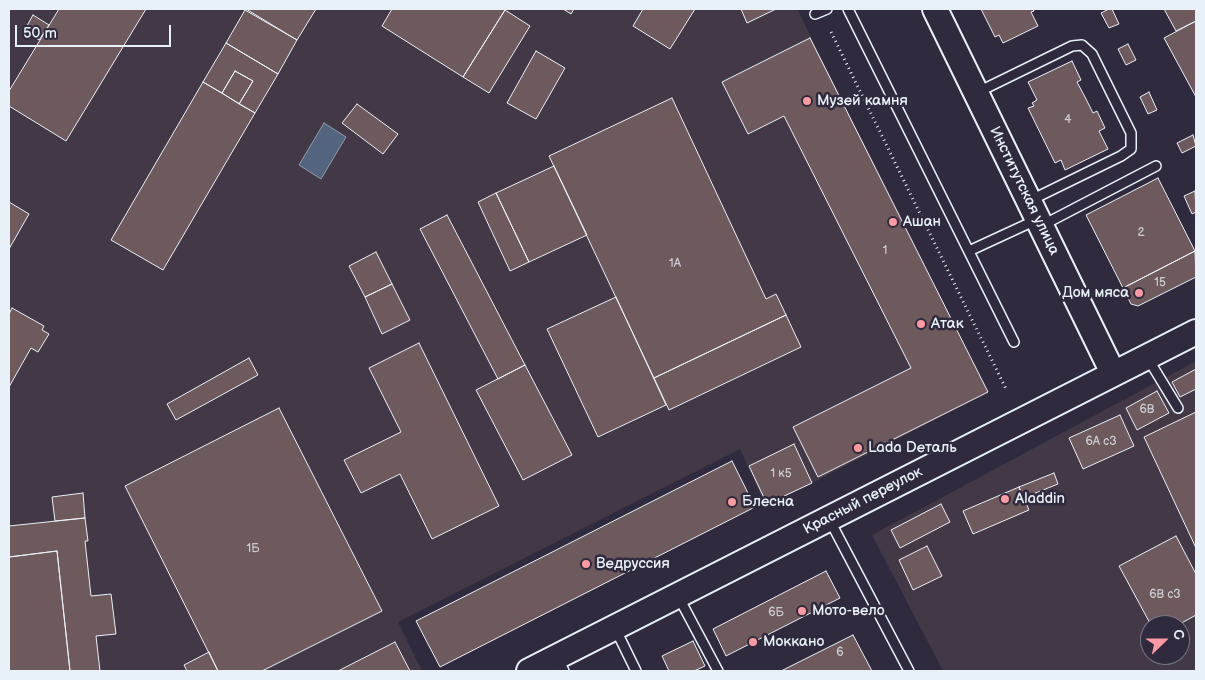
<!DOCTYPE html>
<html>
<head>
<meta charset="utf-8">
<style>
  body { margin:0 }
  #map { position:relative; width:1205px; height:680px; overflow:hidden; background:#2f2a3d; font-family:"Balsamiq Sans",sans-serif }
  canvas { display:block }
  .frame { position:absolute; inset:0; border:10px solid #e8f1f8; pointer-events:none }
  .north { position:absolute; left:1140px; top:615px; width:50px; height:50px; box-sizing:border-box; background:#2f2a3d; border:1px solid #797a88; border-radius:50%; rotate:68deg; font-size:14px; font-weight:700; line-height:20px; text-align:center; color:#e8f1f8 }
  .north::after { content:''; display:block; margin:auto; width:18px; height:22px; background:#ff9aa2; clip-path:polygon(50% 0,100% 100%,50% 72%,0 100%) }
  .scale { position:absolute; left:15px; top:25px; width:156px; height:22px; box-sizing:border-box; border:2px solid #e8f1f8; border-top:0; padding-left:6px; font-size:15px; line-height:18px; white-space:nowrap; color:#e8f1f8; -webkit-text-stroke:4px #2f2a3d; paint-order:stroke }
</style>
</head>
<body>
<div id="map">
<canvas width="1205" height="680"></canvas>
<div class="frame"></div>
<div class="north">С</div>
<div class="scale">50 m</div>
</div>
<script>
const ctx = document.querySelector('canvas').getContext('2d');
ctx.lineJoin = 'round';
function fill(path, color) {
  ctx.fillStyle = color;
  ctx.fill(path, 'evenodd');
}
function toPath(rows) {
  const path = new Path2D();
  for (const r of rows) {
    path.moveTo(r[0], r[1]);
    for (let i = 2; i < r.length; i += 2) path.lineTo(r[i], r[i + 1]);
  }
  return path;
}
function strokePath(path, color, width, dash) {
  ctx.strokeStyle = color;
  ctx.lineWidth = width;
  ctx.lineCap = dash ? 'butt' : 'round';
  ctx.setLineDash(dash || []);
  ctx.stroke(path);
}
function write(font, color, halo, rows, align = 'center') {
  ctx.font = font + ' "Balsamiq Sans",sans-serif';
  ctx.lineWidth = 5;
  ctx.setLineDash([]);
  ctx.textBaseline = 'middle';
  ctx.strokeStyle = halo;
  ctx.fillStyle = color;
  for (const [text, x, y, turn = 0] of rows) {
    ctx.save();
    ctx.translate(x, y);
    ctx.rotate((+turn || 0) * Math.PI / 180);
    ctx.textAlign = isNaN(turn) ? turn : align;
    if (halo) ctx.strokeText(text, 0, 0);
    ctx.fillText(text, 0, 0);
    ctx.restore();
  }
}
fill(toPath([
  [9,9,797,9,988,392,766,507,740,449,398,622,422,671,9,671],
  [1196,361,1196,671,943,671,872,535],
  [1150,625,1180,625,1180,655,1150,655]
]), '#423846');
const water = toPath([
  [324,123,346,137,321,179,299,165,324,123]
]);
fill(water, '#53657e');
strokePath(water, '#8f9daf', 1);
const building = toPath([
  [59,9,146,9,66,141,9,106,9,91,59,9],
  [246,9,316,9,297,40,246,9],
  [392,9,503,9,505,10,463,77,382,26,392,9],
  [563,9,574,9,571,14,563,9],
  [643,9,695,9,670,49,633,26,643,9],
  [741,9,776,9,747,23,741,9],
  [981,9,1033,9,1034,11,1031,12,1038,26,1003,43,999,35,995,37,981,9],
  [1109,9,1112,9,1119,24,1109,28,1101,13,1109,9],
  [1164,9,1196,9,1196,21,1176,31,1164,9],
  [245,10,297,40,278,74,226,43,245,10],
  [505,10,530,26,489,93,463,77,505,10],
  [33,15,49,25,39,40,24,31,33,15],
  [1196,21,1196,97,1164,38,1196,21],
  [810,38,988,392,818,477,793,427,911,368,784,116,748,134,722,82,810,38],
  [226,43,278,74,255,113,239,104,253,81,235,71,222,93,203,82,226,43],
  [1128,44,1136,60,1126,65,1118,49,1128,44],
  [536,51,565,68,536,119,507,103,536,51],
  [1072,61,1081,80,1077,82,1085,97,1093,113,1097,111,1105,128,1099,131,1108,149,1065,170,1061,160,1055,163,1028,108,1034,106,1032,103,1037,100,1028,82,1072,61],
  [235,71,253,81,239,104,222,93,235,71],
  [203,82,255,113,163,270,111,240,203,82],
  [1149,92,1157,110,1148,114,1140,97,1149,92],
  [672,98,766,299,776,294,786,315,654,378,549,156,672,98],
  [357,104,398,134,383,154,342,123,357,104],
  [1193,135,1196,146,1182,153,1177,143,1193,135],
  [554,166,587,235,529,262,496,193,554,166],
  [1158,178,1195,251,1123,288,1086,215,1158,178],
  [1195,191,1196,212,1192,214,1184,196,1195,191],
  [496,193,529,262,510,271,478,202,496,193],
  [9,202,29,214,9,249,9,202],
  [447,215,525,365,498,379,420,229,447,215],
  [1195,251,1196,277,1138,306,1131,304,1123,288,1195,251],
  [376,252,392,284,365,297,349,266,376,252],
  [392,284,410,320,382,334,365,297,392,284],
  [616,297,666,405,598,437,547,329,616,297],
  [12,308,44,326,42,330,49,334,38,352,31,348,9,387,9,314,12,308],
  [786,315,801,347,669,410,654,378,786,315],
  [419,343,499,506,432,539,400,474,361,493,344,460,401,432,369,368,419,343],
  [249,358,258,375,176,420,167,404,249,358],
  [525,365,572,455,523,480,476,390,525,365],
  [1196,369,1196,389,1180,397,1172,382,1196,369],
  [1157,391,1169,413,1137,430,1126,408,1157,391],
  [279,408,382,611,262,671,218,671,125,486,279,408],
  [1196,412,1196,548,1144,437,1196,412],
  [1120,415,1134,446,1083,469,1069,438,1120,415],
  [794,444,812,483,767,504,749,466,794,444],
  [732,461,755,507,440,667,416,621,732,461],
  [1054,473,1058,484,1023,498,1019,487,1054,473],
  [1019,487,1029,510,973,534,963,511,1019,487],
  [83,493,85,518,55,521,52,497,83,493],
  [941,504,950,522,900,548,891,530,941,504],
  [85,518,88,541,85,541,91,596,111,594,116,634,96,636,100,671,70,671,57,551,9,557,9,526,85,518],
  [1176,536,1196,574,1196,615,1178,625,1151,625,1119,566,1176,536],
  [927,546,942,576,913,590,899,560,927,546],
  [57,551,70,671,9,671,9,557,57,551],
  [826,571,840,598,726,656,713,629,826,571],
  [853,635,872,671,781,671,853,635],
  [693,641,705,666,694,671,669,671,662,656,693,641],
  [395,642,410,671,338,671,395,642],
  [209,652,218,671,187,671,184,665,209,652]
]);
fill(building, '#6e5a5c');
strokePath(building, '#e8f1f8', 1);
const lane = toPath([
  [848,9,1014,342],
  [815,14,827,9],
  [976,93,1072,46,1082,45,1092,54,1131,133,1131,149,1121,156,1029,201],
  [1041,226,1156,166],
  [969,251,1036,220],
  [1147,357,1178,408],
  [829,519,909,671],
  [678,596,718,671],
  [615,628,636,671],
  [557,658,564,671]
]);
const secondary = toPath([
  [935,9,1113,373],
  [529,671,1196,332]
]);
strokePath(lane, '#e8f1f8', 12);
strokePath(secondary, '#e8f1f8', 28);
strokePath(toPath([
  [831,32,1006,389]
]), '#e8f1f8', 3, [1, 4]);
strokePath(lane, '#2f2a3d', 9);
strokePath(secondary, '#2f2a3d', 24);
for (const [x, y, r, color] of [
  [807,101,5,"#ff9aa2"],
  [893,222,5,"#ff9aa2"],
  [1139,293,5,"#ff9aa2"],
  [921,324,5,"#ff9aa2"],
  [858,448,5,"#ff9aa2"],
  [1005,499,5,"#ff9aa2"],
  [732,502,5,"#ff9aa2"],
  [586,564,5,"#ff9aa2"],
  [802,611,5,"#ff9aa2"],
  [753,642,5,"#ff9aa2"]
]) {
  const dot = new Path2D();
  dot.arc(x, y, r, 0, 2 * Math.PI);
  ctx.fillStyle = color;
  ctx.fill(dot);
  strokePath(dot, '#2f2a3d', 2);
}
write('12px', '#cacbd1', null, [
  ["4",1068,120],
  ["2",1141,233],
  ["1",885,251],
  ["1А",675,264],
  ["15",1160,283],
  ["6В",1147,410],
  ["6А с3",1101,442],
  ["1 к5",781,474],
  ["1Б",253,549],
  ["6В с3",1165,595],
  ["6Б",776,613],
  ["6",840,653]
]);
write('15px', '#e8f1f8', '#2f2a3d', [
  ["Музей камня",817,101],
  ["Ашан",903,222],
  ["Дом мяса",1129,293,"right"],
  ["Атак",931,324],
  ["Lada Dеталь",868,448],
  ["Aladdin",1015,499],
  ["Блесна",742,502],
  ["Ведруссия",596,564],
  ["Мото-вело",812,611],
  ["Моккано",763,642]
], 'left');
write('15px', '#e8f1f8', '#2f2a3d', [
  ["Институтская улица",1024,191,64],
  ["Красный переулок",863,501,-27]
]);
</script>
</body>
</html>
